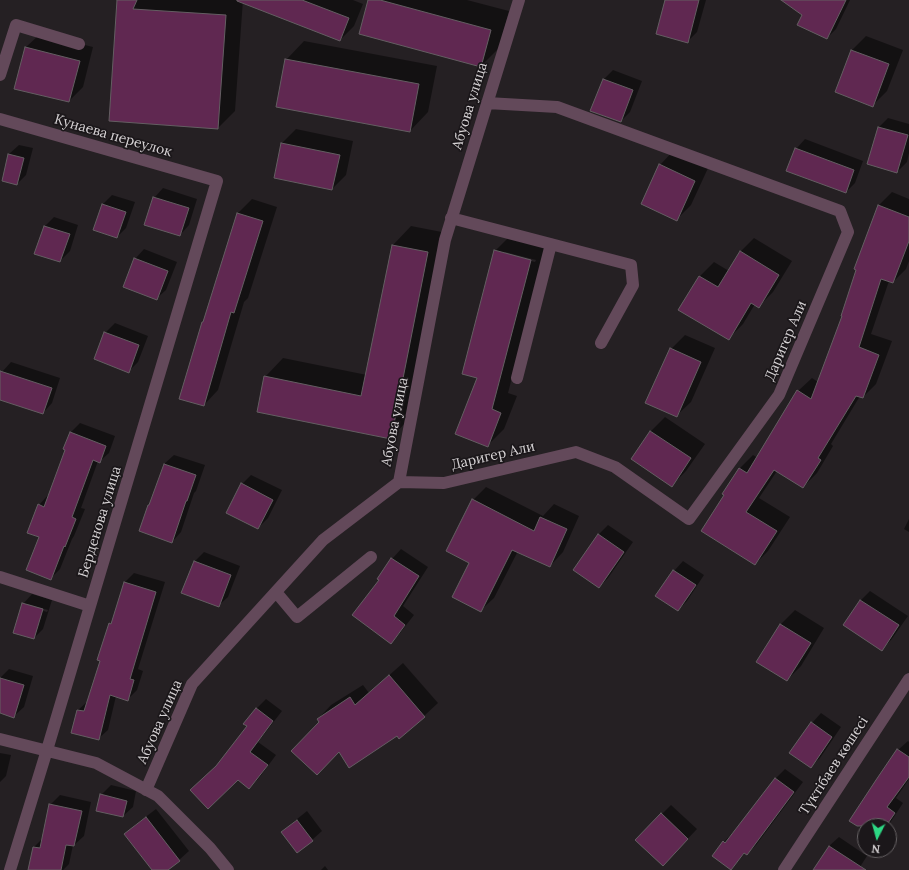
<!DOCTYPE html>
<html>
<head>
<meta charset="utf-8">
<style>
  body { margin:0 }
  #map { position:relative; width:909px; height:870px; overflow:hidden; background:#252023; font-family:Lora,serif }
  canvas { display:block }
  .north { position:absolute; left:857px; top:818px; width:40px; height:40px; box-sizing:border-box; background:#1b171a; border:1px solid #666264; border-radius:50%; rotate:186deg; font-size:11px; font-weight:700; line-height:16px; text-align:center; color:#d6d2d4 }
  .north::after { content:''; display:block; margin:auto; width:14px; height:18px; background:#2dd884; clip-path:polygon(50% 0,100% 100%,50% 72%,0 100%) }
</style>
</head>
<body>
<div id="map">
<canvas width="909" height="870"></canvas>
<div class="north">N</div>
</div>
<script>
const ctx = document.querySelector('canvas').getContext('2d');
ctx.lineJoin = 'round';
function fill(path, color) {
  ctx.fillStyle = color;
  ctx.fill(path, 'evenodd');
}
function toPath(rows) {
  const path = new Path2D();
  for (const r of rows) {
    path.moveTo(r[0], r[1]);
    for (let i = 2; i < r.length; i += 2) path.lineTo(r[i], r[i + 1]);
  }
  return path;
}
function strokePath(path, color, width, dash) {
  ctx.strokeStyle = color;
  ctx.lineWidth = width;
  ctx.lineCap = dash ? 'butt' : 'round';
  ctx.setLineDash(dash || []);
  ctx.stroke(path);
}
function write(font, color, halo, rows, align = 'center') {
  ctx.font = font + ' Lora,serif';
  ctx.lineWidth = 3.5;
  ctx.setLineDash([]);
  ctx.textBaseline = 'middle';
  ctx.strokeStyle = halo;
  ctx.fillStyle = color;
  for (const [text, x, y, turn = 0] of rows) {
    ctx.save();
    ctx.translate(x, y);
    ctx.rotate((+turn || 0) * Math.PI / 180);
    ctx.textAlign = isNaN(turn) ? turn : align;
    if (halo) ctx.strokeText(text, 0, 0);
    ctx.fillText(text, 0, 0);
    ctx.restore();
  }
}
fill(toPath([
  [118,0,243,0,235,111,218,128],
  [258,0,353,0,363,4,354,26,340,40],
  [369,0,467,0,509,11,499,48,481,66],
  [666,0,706,0,697,32,687,42],
  [783,0,850,0,836,29,827,38,804,14],
  [40,34,93,47,83,87,69,101,25,48],
  [866,36,903,50,887,91,873,105,852,50],
  [304,41,437,66,428,112,410,131,286,60],
  [613,70,642,81,630,112,621,121,591,111,604,79],
  [888,118,909,124,909,153,907,162,897,172,879,127],
  [296,129,353,141,346,175,332,189,275,178,282,143],
  [805,139,863,161,855,183,846,192,796,149],
  [19,145,33,148,26,175,17,184,3,180,9,154],
  [674,150,709,166,691,205,677,219,660,165],
  [163,188,197,199,189,225,180,235,154,198],
  [892,192,909,199,909,261,906,269,893,282,889,281,871,334,892,341,876,384,863,397,860,396,831,444,833,446,817,473,803,487,777,471,759,498,790,517,768,551,755,564,725,495,723,494,740,468,753,455,758,458,798,391,812,378,818,382,843,316,878,206],
  [112,195,135,202,126,228,117,237,103,204],
  [252,199,277,207,248,298,244,302,218,390,204,405,204,321,238,213],
  [54,217,78,225,70,251,60,261,45,226],
  [411,226,447,233,409,419,391,438,265,377,283,358,367,375,393,245],
  [512,234,547,243,508,393,517,396,504,429,487,446,478,378,495,251],
  [505,252,536,260,535,262,505,254],
  [754,238,792,261,773,292,759,306,755,304,743,324,729,338,680,310,700,276,714,262,729,271,740,252],
  [144,249,177,262,166,290,156,299,135,259],
  [115,323,148,336,138,362,128,372,105,333],
  [685,335,715,348,691,402,676,416,671,349],
  [11,362,60,378,52,403,43,413,0,399,0,377,2,372],
  [665,417,705,444,686,471,672,485,632,459,651,431],
  [80,423,115,436,109,453,99,462,98,461,81,508,85,509,74,536,72,539,60,569,51,578,40,536,39,505,48,495,49,496,67,449,71,432],
  [174,455,205,465,196,491,194,493,181,532,172,542,148,506,151,503,164,464],
  [251,475,282,490,268,518,258,528,242,484],
  [486,487,543,516,554,504,579,516,563,552,550,566,518,551,494,598,480,611,471,562,473,500],
  [909,519,909,532,904,529],
  [608,525,633,542,608,578,599,587,574,570,599,534],
  [401,549,428,567,403,606,414,615,400,633,391,642,380,580,392,559],
  [204,552,240,566,228,597,218,606,195,561],
  [683,561,704,575,687,601,678,610,674,571],
  [134,573,165,582,138,669,143,671,137,690,128,699,116,696,108,730,98,739,78,710,88,701,101,660,110,624,113,621,125,582],
  [870,591,908,616,891,640,882,649,845,625,861,600],
  [32,594,52,600,43,629,34,638,23,604],
  [28,604,48,610,47,612,28,606],
  [795,610,824,628,801,666,787,680,758,661,781,624],
  [403,663,438,703,424,716,399,738,397,735,339,751,318,719,331,705,363,685,369,693],
  [9,669,33,676,24,707,14,716,0,712,0,678],
  [266,699,282,711,258,742,276,755,259,778,249,788,219,764,248,726,245,724,257,708],
  [821,713,841,727,820,758,810,767,812,723],
  [908,741,909,742,909,779,896,798,903,803,888,826,865,826,865,830,850,820,898,750],
  [0,753,11,755,6,776,0,782],
  [785,769,803,782,756,845,747,854,745,853,731,869,724,842,733,832,734,833,776,778],
  [111,785,136,791,133,807,123,816,101,795],
  [60,795,91,802,84,836,74,845,73,845,69,864,63,870,40,870,34,847,44,837,50,805],
  [671,805,697,829,663,865,636,840],
  [156,809,189,851,179,860,166,870,154,870,126,834,135,825],
  [307,811,322,831,312,840,298,852,282,832,292,823],
  [839,837,867,856,858,870,820,870,816,867,829,846],
  [325,866,328,870,321,870]
]), '#0007');
const building = toPath([
  [117,0,137,0,133,9,226,15,218,129,109,121,117,0],
  [237,0,302,0,349,18,340,41,237,1,237,0],
  [368,0,380,0,491,30,481,67,359,34,368,0],
  [665,0,699,0,688,43,656,34,665,0],
  [781,0,846,0,827,39,797,25,802,15,781,0],
  [25,47,80,61,69,102,14,89,25,47],
  [851,50,889,64,873,107,835,92,851,50],
  [285,59,419,84,410,132,276,107,285,59],
  [603,79,633,90,621,122,590,111,603,79],
  [878,127,908,135,897,173,867,164,878,127],
  [281,143,340,155,332,190,274,178,281,143],
  [795,148,854,170,846,193,786,171,795,148],
  [8,154,24,158,17,185,2,181,8,154],
  [659,164,695,181,677,221,641,204,659,164],
  [153,197,189,208,180,236,144,225,153,197],
  [102,204,126,212,117,238,93,230,102,204],
  [878,205,909,217,909,241,893,283,881,279,859,347,879,355,863,398,856,396,818,458,821,460,803,488,774,470,746,512,777,531,755,565,701,531,724,495,722,494,739,468,747,473,797,390,811,399,842,316,841,316,856,270,854,269,878,205],
  [237,213,263,221,234,313,231,312,204,406,179,399,202,322,203,322,237,213],
  [44,226,70,234,60,262,34,254,44,226],
  [392,245,428,252,391,439,257,412,264,376,361,396,392,245],
  [494,250,531,260,492,409,501,413,488,447,455,434,477,378,462,374,494,250],
  [740,251,779,275,759,308,751,303,729,340,678,310,699,276,718,287,740,251],
  [134,258,168,271,157,300,123,287,134,258],
  [104,332,139,345,129,373,94,359,104,332],
  [670,348,701,362,677,417,645,403,670,348],
  [0,371,52,388,43,414,0,400,0,371],
  [650,431,691,458,672,487,631,459,650,431],
  [70,432,106,446,100,463,93,460,72,517,76,519,65,547,64,546,51,580,26,570,39,537,27,533,38,504,44,507,65,450,63,449,70,432],
  [164,464,196,475,187,501,186,501,172,543,139,531,148,505,149,505,164,464],
  [241,483,273,500,258,529,226,513,241,483],
  [472,499,534,531,540,517,567,529,550,567,512,550,481,612,452,597,469,563,446,551,472,499],
  [598,534,624,552,599,588,573,570,598,534],
  [391,558,419,576,394,616,405,625,391,644,352,615,379,580,377,579,391,558],
  [194,561,231,575,219,607,181,593,194,561],
  [673,570,696,585,678,611,655,596,673,570],
  [124,582,156,592,130,679,134,680,128,701,110,695,99,740,71,733,77,710,84,711,100,661,97,660,109,623,111,624,124,582],
  [860,600,899,625,882,651,843,625,860,600],
  [22,603,43,609,34,639,13,633,22,603],
  [780,624,811,643,787,681,756,662,780,624],
  [389,675,425,717,399,739,397,736,349,768,339,752,317,775,291,751,319,722,317,719,350,697,355,705,389,675],
  [0,678,24,685,14,718,0,713,0,678],
  [256,708,273,721,250,752,268,765,249,789,238,780,208,809,190,790,216,766,247,726,243,724,256,708],
  [811,722,832,737,811,768,789,753,811,722],
  [897,749,909,757,909,777,887,807,895,813,886,826,857,826,849,821,876,780,897,749],
  [775,778,794,792,747,855,744,853,731,870,712,856,723,841,725,843,775,778],
  [100,794,127,801,123,817,96,811,100,794],
  [49,804,82,811,74,846,66,845,61,870,28,870,33,847,40,848,49,804],
  [661,813,688,839,663,866,635,840,661,813],
  [146,817,180,861,168,870,152,870,124,834,146,817],
  [297,820,313,841,297,853,281,832,297,820],
  [829,846,866,870,813,870,829,846]
]);
fill(building, '#602851');
strokePath(building, '#645e62', 1);
strokePath(toPath([
  [0,75,16,25,79,44],
  [0,119,217,181,47,750,10,870],
  [451,218,631,265,633,285,601,343],
  [517,378,551,244],
  [399,482,444,483,576,452,615,467,689,519,779,395,848,232,840,211,557,107,487,103],
  [0,577,90,606],
  [276,592,297,617,371,557],
  [0,739,96,763,158,796,210,848,228,870],
  [146,790,192,684,323,540,399,482,445,240,519,0],
  [784,870,909,679]
]), '#63495a', 12);
write('14px', '#d6d2d4', '#1b171a', [
  ["Абуова улица",470,106,-73],
  ["Кунаева переулок",113,136,16],
  ["Даригер Али",786,341,-67],
  ["Абуова улица",395,422,-79],
  ["Даригер Али",493,456,-13],
  ["Берденова улица",100,522,-73],
  ["Абуова улица",160,722,-66],
  ["Түктібаев көшесі",834,766,-57]
]);
</script>
</body>
</html>
